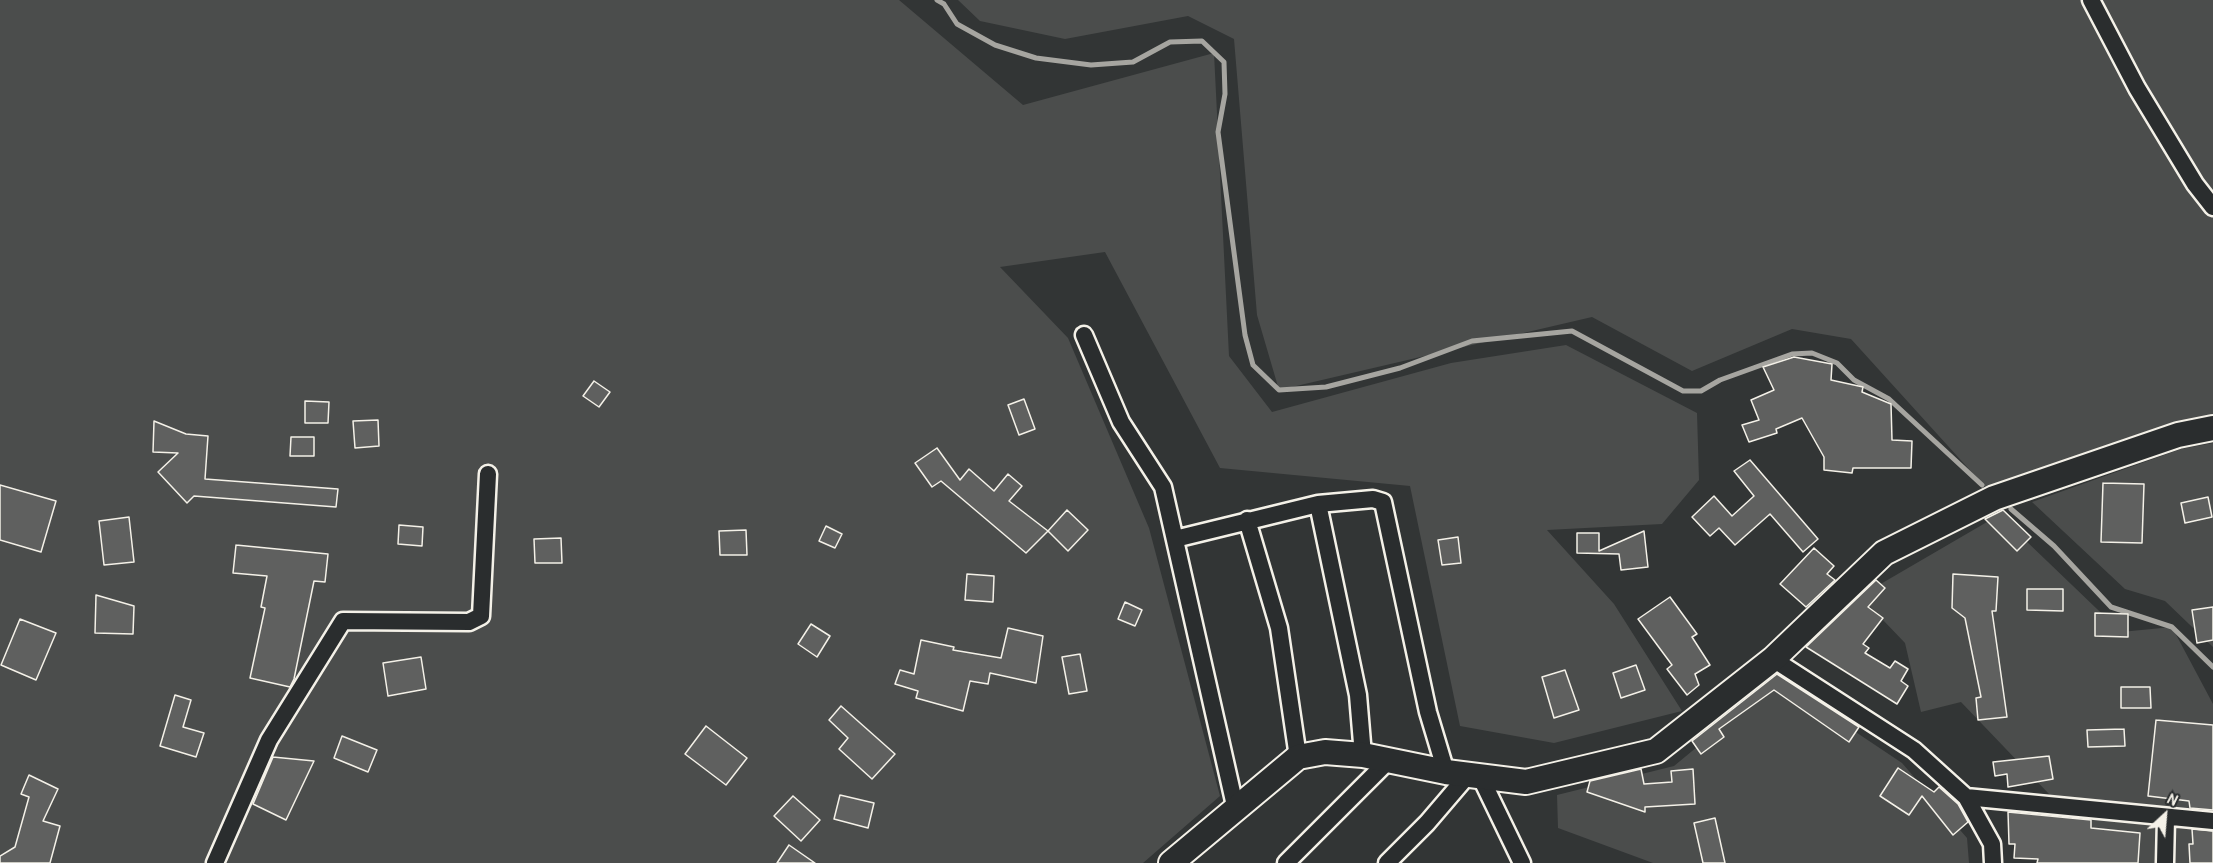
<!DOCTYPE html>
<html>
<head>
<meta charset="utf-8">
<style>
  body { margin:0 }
  #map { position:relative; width:2213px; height:863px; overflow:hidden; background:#323535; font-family:"Patrick Hand",sans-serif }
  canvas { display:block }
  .north { position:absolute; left:2135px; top:785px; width:60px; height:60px; -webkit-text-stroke:4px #2a2d2e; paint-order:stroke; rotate:26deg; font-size:16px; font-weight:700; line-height:24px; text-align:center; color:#f4f1e8 }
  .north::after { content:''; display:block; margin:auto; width:21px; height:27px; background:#f4f1e8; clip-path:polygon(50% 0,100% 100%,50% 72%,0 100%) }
</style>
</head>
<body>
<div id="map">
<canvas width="2213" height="863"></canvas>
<div class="north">N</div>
</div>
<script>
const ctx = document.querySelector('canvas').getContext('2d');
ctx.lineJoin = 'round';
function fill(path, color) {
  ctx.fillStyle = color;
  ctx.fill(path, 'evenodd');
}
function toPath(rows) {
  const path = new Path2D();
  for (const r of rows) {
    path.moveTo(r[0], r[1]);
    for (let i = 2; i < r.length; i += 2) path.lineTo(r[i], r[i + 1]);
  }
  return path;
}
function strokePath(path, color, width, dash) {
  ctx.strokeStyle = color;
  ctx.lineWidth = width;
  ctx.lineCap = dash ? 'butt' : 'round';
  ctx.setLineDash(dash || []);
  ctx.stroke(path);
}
fill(toPath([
  [0,0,899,0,1023,105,1214,53,1229,356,1272,412,1451,363,1566,345,1697,413,1699,480,1662,524,1547,530,1614,604,1682,711,1554,743,1460,726,1410,486,1220,468,1105,252,1000,267,1068,338,1149,528,1220,796,1143,863,0,863],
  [958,0,2213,0,2213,415,1987,489,1851,339,1792,329,1692,371,1592,317,1279,390,1257,315,1234,39,1188,16,1065,39,980,21],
  [2213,443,2213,647,2165,601,2125,589,2032,502,2181,449],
  [1999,515,2121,632,2172,627,2213,704,2213,863,2115,863,1961,702,1921,712,1905,643,1860,596],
  [1778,680,1902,763,1967,838,1969,863,1653,863,1558,828,1557,795,1674,766]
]), '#4b4d4c');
strokePath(toPath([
  [937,0,944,4,957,24,995,45,1036,58,1091,65,1133,62,1170,42,1202,41,1224,62,1225,94,1218,132,1245,335,1253,365,1279,390,1326,387,1400,368,1472,341,1572,331,1683,391,1701,391,1720,380,1792,354,1812,353,1837,363,1854,380,1889,399,1982,485],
  [2011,509,2054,546,2111,607,2172,627,2213,667]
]), '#a6a5a0', 5);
const building = toPath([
  [1794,357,1832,364,1831,380,1863,387,1862,392,1891,404,1892,440,1912,441,1911,468,1853,468,1852,473,1824,470,1824,457,1802,418,1776,429,1777,433,1749,442,1742,425,1759,420,1751,400,1774,390,1763,367,1794,357],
  [594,381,610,392,599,407,583,396,594,381],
  [1024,399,1035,429,1019,435,1008,405,1024,399],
  [305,401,329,402,328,423,305,423,305,401],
  [378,420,379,446,355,448,353,421,378,420],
  [154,421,186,434,208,436,205,479,338,489,336,507,194,496,187,503,158,472,178,453,153,452,154,421],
  [291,437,314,437,314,456,290,456,291,437],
  [937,448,960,480,969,469,994,491,1008,474,1022,486,1009,501,1048,531,1026,553,941,481,932,487,915,463,937,448],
  [1750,460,1818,539,1803,552,1770,514,1735,545,1719,528,1710,536,1692,517,1714,496,1732,516,1754,496,1734,471,1750,460],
  [2103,483,2144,484,2142,543,2101,542,2103,483],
  [0,485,56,501,41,552,0,540,0,485],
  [2208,497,2212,517,2185,523,2181,503,2208,497],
  [1067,510,1088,530,1068,551,1048,531,1067,510],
  [2003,510,2031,537,2017,551,1985,519,2003,510],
  [129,517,134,562,104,565,99,521,129,517],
  [399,525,423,527,422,546,398,544,399,525],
  [826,526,842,534,835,548,819,541,826,526],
  [746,530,747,555,720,555,719,531,746,530],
  [1644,531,1648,567,1621,570,1619,554,1577,553,1577,533,1599,533,1599,551,1644,531],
  [1458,537,1461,563,1442,565,1438,540,1458,537],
  [561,538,562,563,535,563,534,539,561,538],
  [236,545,328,554,325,582,314,581,294,679,290,687,250,678,265,608,261,607,267,576,233,573,236,545],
  [1814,548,1834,566,1827,574,1835,580,1806,607,1780,584,1814,548],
  [967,574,994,576,993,602,965,600,967,574],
  [1953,574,1998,577,1996,611,1992,611,2007,717,1978,720,1976,698,1981,697,1965,618,1952,608,1953,574],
  [1876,580,1885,588,1868,607,1883,618,1863,644,1869,648,1865,653,1890,668,1895,661,1908,669,1901,681,1908,686,1897,704,1806,647,1876,580],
  [2027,589,2063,589,2063,611,2027,610,2027,589],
  [96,595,134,606,133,634,95,633,96,595],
  [1670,597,1697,634,1692,637,1710,665,1695,674,1699,685,1687,695,1667,669,1672,665,1638,619,1670,597],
  [1125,602,1142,610,1135,626,1118,619,1125,602],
  [2213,607,2213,640,2197,643,2192,610,2213,607],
  [2095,613,2128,614,2128,637,2095,636,2095,613],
  [20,619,56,633,36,680,1,665,20,619],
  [811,624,830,636,817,657,798,644,811,624],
  [1008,628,1043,636,1036,683,990,673,988,684,970,681,963,711,916,698,918,691,895,684,900,670,914,674,921,640,954,647,953,650,1001,658,1008,628],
  [1080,654,1087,691,1069,694,1062,657,1080,654],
  [421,657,426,689,388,696,383,663,421,657],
  [1636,665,1645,690,1621,698,1613,673,1636,665],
  [1565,670,1579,710,1554,718,1542,677,1565,670],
  [1777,674,1859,727,1849,742,1774,690,1719,729,1724,737,1701,754,1692,741,1777,674],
  [2121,687,2150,687,2151,708,2121,708,2121,687],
  [175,695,191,700,183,727,204,733,196,757,160,746,175,695],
  [841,706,895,754,872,779,839,749,848,738,829,720,841,706],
  [2156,720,2213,725,2213,810,2190,808,2189,801,2148,796,2156,720],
  [706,726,747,758,726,785,685,754,706,726],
  [2124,729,2125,746,2088,747,2087,730,2124,729],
  [342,736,377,750,368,772,334,758,342,736],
  [2049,756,2053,779,2008,787,2007,774,1995,776,1993,762,2049,756],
  [273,757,314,761,286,820,253,804,273,757],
  [1898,768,1934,792,1939,787,1958,804,1968,822,1953,835,1922,796,1909,815,1880,796,1898,768],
  [1641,769,1644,784,1672,782,1671,771,1693,769,1695,804,1645,807,1645,812,1587,792,1590,781,1641,769],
  [29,775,58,789,43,821,60,826,50,863,0,863,0,856,15,847,29,797,21,794,29,775],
  [840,795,874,803,868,828,834,819,840,795],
  [793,796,820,820,801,841,774,816,793,796],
  [2008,812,2091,820,2091,828,2140,833,2138,863,2037,863,2038,859,2014,858,2015,844,2009,844,2008,812],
  [1715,818,1725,863,1703,863,1694,823,1715,818],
  [2192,829,2213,831,2213,863,2190,863,2189,844,2193,844,2192,829],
  [789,845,815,863,777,863,789,845]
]);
fill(building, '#5f605f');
strokePath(building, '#f4f1e8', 1.5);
const street = toPath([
  [2091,0,2137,88,2195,184,2213,207],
  [1084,335,1121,422,1163,487,1236,810],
  [1318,504,1358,695,1363,755],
  [1247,520,1279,628,1298,757],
  [1175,539,1318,504,1373,499,1383,502,1428,712,1446,772],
  [1773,659,1914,750,1966,797,1992,844,1993,863],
  [1480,776,1522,863],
  [1966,797,2213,821],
  [215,863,269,740,343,621,469,622,481,616,488,474],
  [1286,863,1387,762],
  [1387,863,1427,823,1468,775],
  [2165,863,2166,818]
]);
const secondary = toPath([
  [1171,863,1298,757,1325,752,1363,755,1446,772,1526,782,1656,751,1773,659,1884,553,1994,498,2178,435,2213,428]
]);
strokePath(street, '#f4f1e8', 21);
strokePath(secondary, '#f4f1e8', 28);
strokePath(street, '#2a2d2e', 16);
strokePath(secondary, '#2a2d2e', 24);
</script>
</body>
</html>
